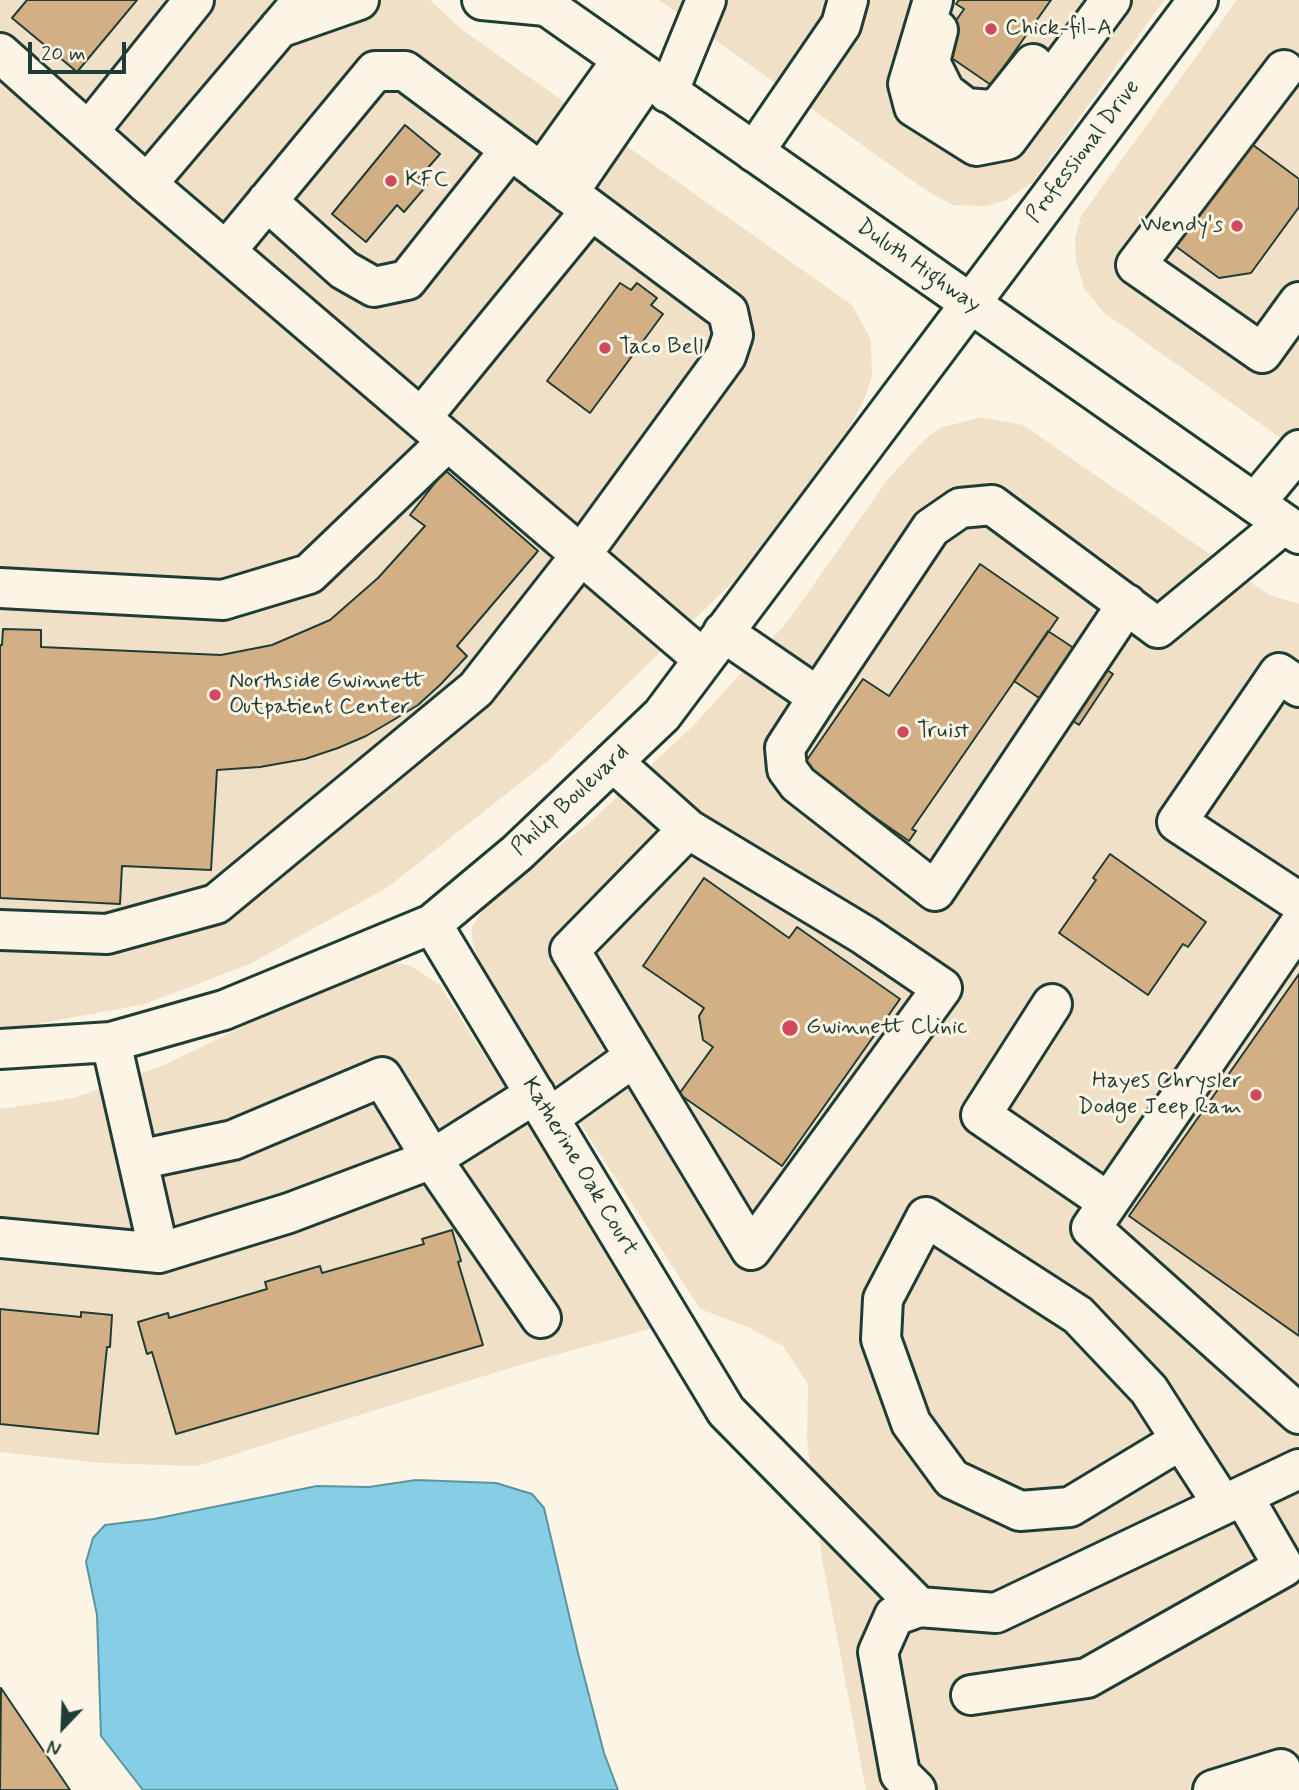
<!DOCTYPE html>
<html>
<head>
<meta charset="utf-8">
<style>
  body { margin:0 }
  #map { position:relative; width:1299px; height:1790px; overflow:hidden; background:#fcf5e5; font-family:Mynerve,sans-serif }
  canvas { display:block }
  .north { position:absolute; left:28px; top:1692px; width:70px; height:70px; -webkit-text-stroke:5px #fcf5e5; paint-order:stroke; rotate:203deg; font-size:19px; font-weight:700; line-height:28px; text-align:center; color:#1f3d34 }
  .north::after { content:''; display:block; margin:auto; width:24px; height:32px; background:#1f3d34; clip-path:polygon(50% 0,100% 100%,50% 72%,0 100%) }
  .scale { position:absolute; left:28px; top:42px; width:98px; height:32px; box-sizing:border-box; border:4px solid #1f3d34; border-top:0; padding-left:9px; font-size:21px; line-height:24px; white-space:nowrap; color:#1f3d34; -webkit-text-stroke:5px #fcf5e5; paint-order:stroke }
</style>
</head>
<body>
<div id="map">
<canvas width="1299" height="1790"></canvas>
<div class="north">N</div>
<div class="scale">20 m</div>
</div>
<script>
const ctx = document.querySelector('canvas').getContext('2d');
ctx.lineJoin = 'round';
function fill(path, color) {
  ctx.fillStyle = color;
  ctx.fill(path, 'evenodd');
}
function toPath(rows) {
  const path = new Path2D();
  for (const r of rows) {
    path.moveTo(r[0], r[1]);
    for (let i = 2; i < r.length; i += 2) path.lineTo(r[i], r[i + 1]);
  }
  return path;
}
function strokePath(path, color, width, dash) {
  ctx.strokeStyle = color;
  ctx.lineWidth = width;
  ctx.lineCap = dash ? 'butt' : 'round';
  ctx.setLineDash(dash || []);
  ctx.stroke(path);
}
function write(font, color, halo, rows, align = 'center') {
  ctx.font = font + ' Mynerve,sans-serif';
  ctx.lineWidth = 6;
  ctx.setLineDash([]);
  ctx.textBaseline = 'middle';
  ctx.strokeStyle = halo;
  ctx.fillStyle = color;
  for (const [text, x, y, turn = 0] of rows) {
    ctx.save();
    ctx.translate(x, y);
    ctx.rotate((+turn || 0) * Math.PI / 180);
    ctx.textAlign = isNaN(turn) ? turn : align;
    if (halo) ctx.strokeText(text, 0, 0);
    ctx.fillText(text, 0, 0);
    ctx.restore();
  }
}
fill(toPath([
  [0,0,430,0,461,29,852,305,871,340,872,377,864,400,847,431,741,574,548,761,388,887,250,964,145,1004,0,1031],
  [659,0,1164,0,1033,182,1006,200,987,206,953,205,924,189],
  [1237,0,1299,0,1299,451,1103,312,1084,288,1076,261,1075,238,1081,216],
  [981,417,1023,425,1269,595,1299,604,1299,1790,866,1790,822,1558,807,1440,808,1384,783,1346,748,1327,700,1309,480,968,472,939,472,927,491,897,588,824,694,725,788,621,888,479,923,441,940,428],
  [397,963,411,966,439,984,657,1327,526,1363,197,1466,102,1463,0,1452,0,1109,74,1098,164,1065,318,990,383,964]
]), '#f0e0c8');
const water = toPath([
  [416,1480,496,1483,532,1494,544,1508,578,1653,604,1753,618,1790,143,1790,101,1736,97,1615,86,1562,93,1538,105,1525,154,1519,317,1486,369,1487,416,1480]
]);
fill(water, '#85cee5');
strokePath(water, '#5c949e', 2);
const building = toPath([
  [27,0,137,0,77,72,12,18,27,0],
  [959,0,1051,0,991,85,937,48,964,9,956,4,959,0],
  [405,125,440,154,419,178,427,185,404,212,397,205,366,242,332,214,405,125],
  [1249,142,1299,179,1299,207,1251,273,1219,278,1174,245,1249,142],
  [620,283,631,290,637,283,657,298,651,305,663,314,590,413,547,381,620,283],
  [445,470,538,551,457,646,467,656,441,684,418,705,395,719,366,736,338,748,305,759,260,767,217,770,211,870,122,866,120,904,0,898,0,645,2,645,3,629,41,630,41,647,221,655,272,645,330,620,378,578,425,526,410,515,445,470],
  [980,564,1058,618,912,829,916,831,909,841,802,767,863,679,889,696,980,564],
  [1048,631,1113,674,1079,725,1014,681,1048,631],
  [1110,854,1206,922,1188,947,1183,944,1148,995,1059,933,1096,880,1093,878,1110,854],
  [704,878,789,938,797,927,900,999,782,1166,679,1094,713,1047,703,1040,699,1016,704,1008,643,966,704,878],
  [1299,974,1299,1336,1129,1216,1299,974],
  [452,1230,461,1261,458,1262,483,1345,176,1434,152,1352,147,1354,138,1322,168,1313,169,1318,267,1289,265,1282,320,1266,322,1273,424,1244,422,1239,452,1230],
  [0,1309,81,1317,81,1312,112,1315,110,1347,107,1347,98,1434,0,1424,0,1309],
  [1,1688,70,1790,0,1790,1,1688]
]);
fill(building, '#d3af85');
strokePath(building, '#1f3d34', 2);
const minor = toPath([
  [482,0,546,6],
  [933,0,908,84,914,107,976,146,1007,140,1111,0],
  [279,28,359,0],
  [938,30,930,62,945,92,966,108,992,110,1001,104,1033,64],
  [0,53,147,184,703,659],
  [1284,70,1136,265,1262,353,1299,302],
  [668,93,706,0],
  [89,131,194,0],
  [754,152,841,25,848,0],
  [541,173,622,60],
  [147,184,303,0],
  [568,193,647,78],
  [267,201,344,270,374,287,407,280,510,150],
  [421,418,591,210],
  [1255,503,1299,450],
  [0,588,223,600,309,574,448,441],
  [723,632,818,697,931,528,960,508,992,505,1158,628,1284,524],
  [1299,687,1279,673,1177,822,1299,902],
  [818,697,785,748,787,769,798,784,935,891,1127,604],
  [613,762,688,829,864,935,942,988,751,1250,570,950,688,829],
  [432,924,726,1411,919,1607,996,1613,1299,1469],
  [1299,925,1091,1228,1299,1414],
  [0,930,107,934,216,904,476,689,581,555,726,356,733,335,728,312,405,71,375,71,226,251],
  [1052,1004,981,1115,1108,1202],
  [111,1042,159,1253],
  [0,1049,111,1042,224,1010,432,924,517,853,662,715,1198,0],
  [549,1118,634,1057],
  [138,1160,233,1140,382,1077,432,1159,541,1318],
  [0,1238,159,1253,289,1213,432,1159,535,1094],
  [1181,1440,1070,1507,1020,1511,952,1479,911,1423,881,1339,883,1299,926,1217,1078,1315,1149,1390,1181,1440,1223,1505],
  [971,1695,1087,1678,1284,1567,1243,1496],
  [916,1790,900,1774,878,1652,894,1616,919,1607],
  [1213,1790,1281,1769,1289,1790]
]);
const major = toPath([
  [538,0,1299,534]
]);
strokePath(minor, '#1f3d34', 44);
strokePath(major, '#1f3d34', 44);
strokePath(minor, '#fcf5e5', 38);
strokePath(major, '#fcf5e5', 38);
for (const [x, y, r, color] of [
  [991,29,7,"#d1495b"],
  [391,181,7,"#d1495b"],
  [1237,226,7,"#d1495b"],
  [605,348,7,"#d1495b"],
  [215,695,7,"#d1495b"],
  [903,732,7,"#d1495b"],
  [790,1028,9,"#d1495b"],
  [1256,1095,7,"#d1495b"]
]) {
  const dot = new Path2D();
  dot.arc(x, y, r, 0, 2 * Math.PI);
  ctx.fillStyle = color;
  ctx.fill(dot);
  strokePath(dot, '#fcf5e5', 2.5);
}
write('23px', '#1f3d34', '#fcf5e5', [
  ["Chick-fil-A",1005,29],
  ["KFC",405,181],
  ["Wendy's",1223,226,"right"],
  ["Taco Bell",619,348],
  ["Northside Gwinnett",229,682],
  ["Outpatient Center",229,708],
  ["Truist",917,732],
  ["Gwinnett Clinic",806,1028],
  ["Hayes Chrysler",1242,1082,"right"],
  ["Dodge Jeep Ram",1242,1108,"right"]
], 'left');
write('23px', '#1f3d34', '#fcf5e5', [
  ["Professional Drive",1084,152,-53],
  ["Duluth Highway",918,267,35],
  ["Philip Boulevard",571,801,-43],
  ["Katherine Oak Court",579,1167,59]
]);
</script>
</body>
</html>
